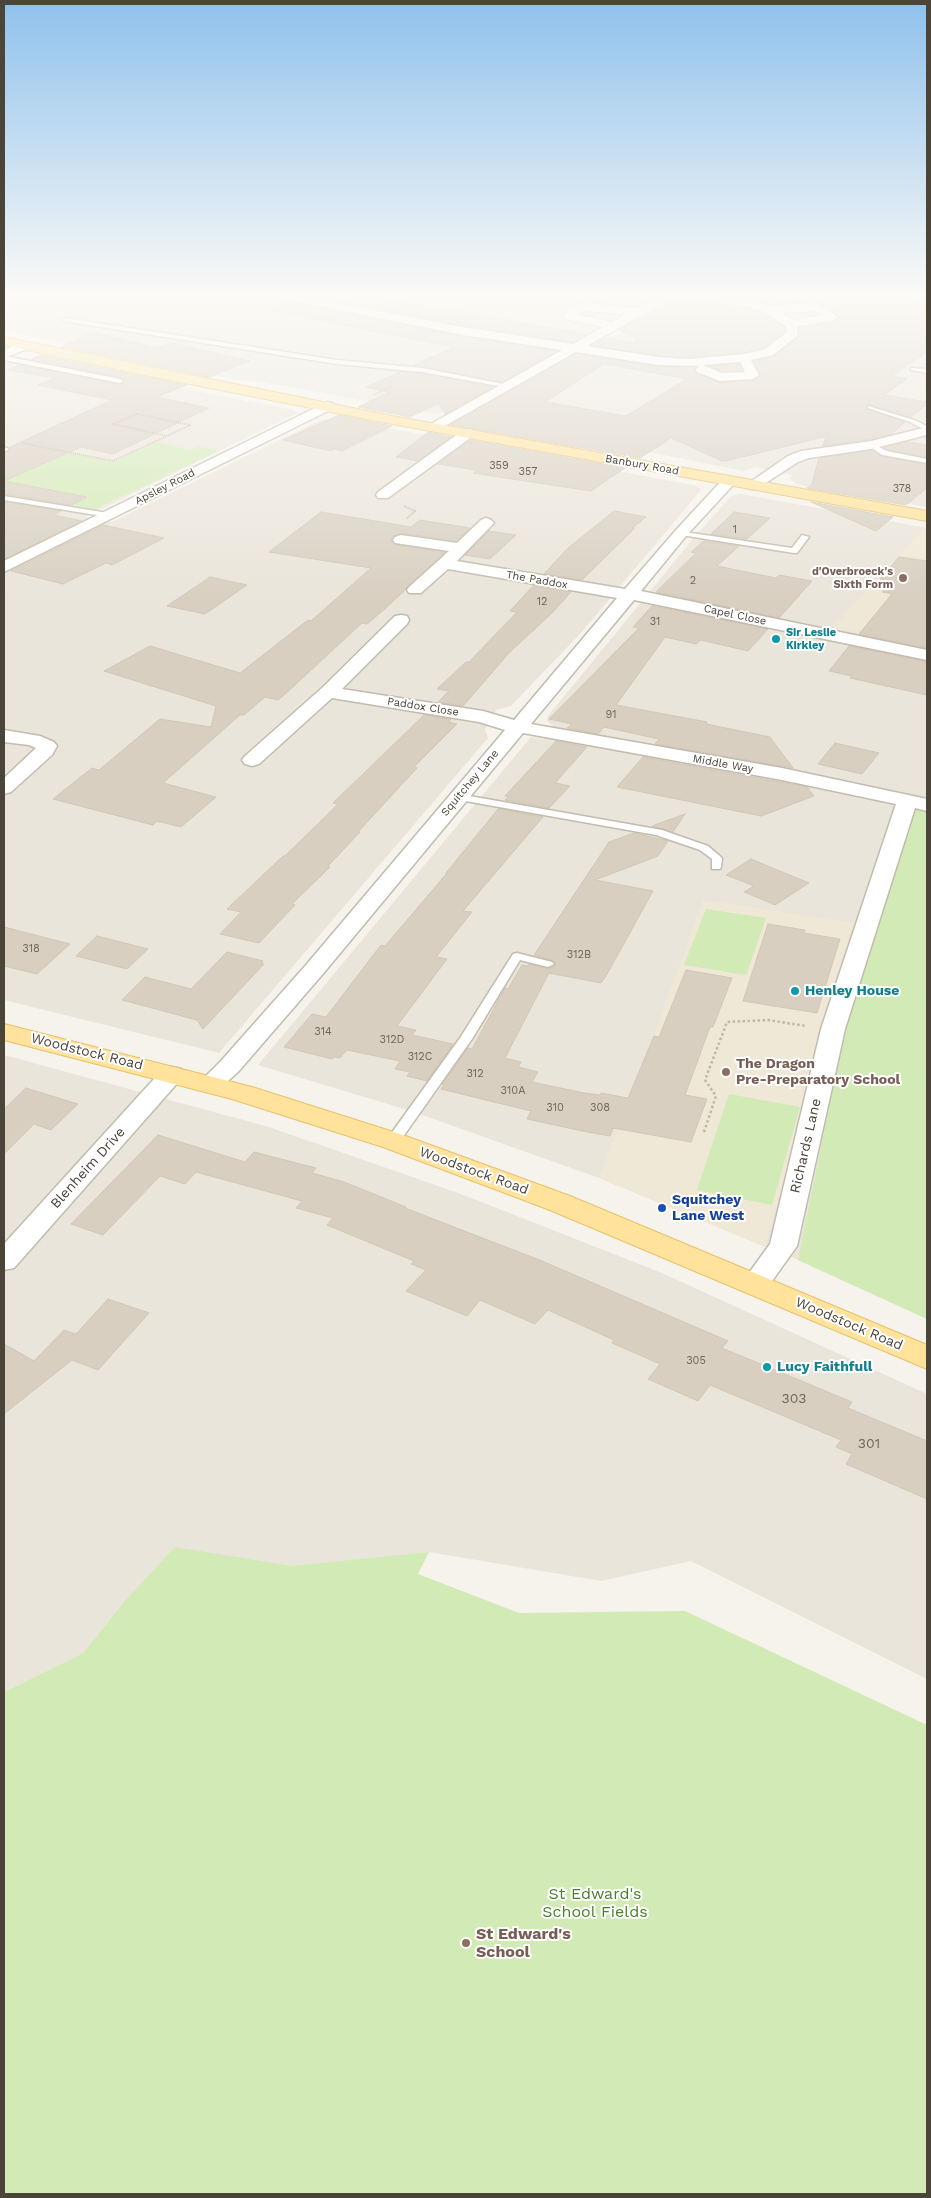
<!DOCTYPE html>
<html>
<head>
<meta charset="utf-8">
<style>
  body { margin:0 }
  #map { position:relative; width:931px; height:2198px; overflow:hidden; background:#f6f3ec; font-family:"Work Sans",sans-serif }
  canvas { display:block }
  .frame { position:absolute; inset:0; border:5px solid #4b4439; pointer-events:none }
</style>
</head>
<body>
<div id="map">
<canvas width="931" height="2198"></canvas>
<div class="frame"></div>
</div>
<script>
const ctx = document.querySelector('canvas').getContext('2d');
ctx.lineJoin = 'round';
function fill(path, color) {
  ctx.fillStyle = color;
  ctx.fill(path, 'evenodd');
}
function toPath(rows) {
  const path = new Path2D();
  for (const r of rows) {
    path.moveTo(r[0], r[1]);
    for (let i = 2; i < r.length; i += 2) path.lineTo(r[i], r[i + 1]);
  }
  return path;
}
function strokePath(path, color, width, dash) {
  ctx.strokeStyle = color;
  ctx.lineWidth = width;
  ctx.lineCap = dash ? 'butt' : 'round';
  ctx.setLineDash(dash || []);
  ctx.stroke(path);
}
function write(font, color, halo, rows, align = 'center') {
  ctx.font = font + ' "Work Sans",sans-serif';
  ctx.lineWidth = 4;
  ctx.setLineDash([]);
  ctx.textBaseline = 'middle';
  ctx.strokeStyle = halo;
  ctx.fillStyle = color;
  for (const [text, x, y, turn = 0] of rows) {
    ctx.save();
    ctx.translate(x, y);
    ctx.rotate((+turn || 0) * Math.PI / 180);
    ctx.textAlign = isNaN(turn) ? turn : align;
    if (halo) ctx.strokeText(text, 0, 0);
    ctx.fillText(text, 0, 0);
    ctx.restore();
  }
}
fill(toPath([
  [4,295,657,295,504,380,440,413,431,413,263,382,236,380,4,331],
  [690,295,927,295,927,507,800,485,793,482,790,478,792,475,755,467,744,471,649,452,512,396,662,308],
  [4,354,294,410,297,413,85,517,112,522,320,420,340,419,698,486,701,490,580,634,511,706,496,710,485,730,488,738,219,1053,4,1000],
  [741,494,927,528,927,1319,798,1260,599,1178,411,1111,258,1065,531,737,543,739,553,726,546,720,548,716,697,534,731,496],
  [4,1055,269,1127,461,1194,662,1273,927,1394,927,1679,691,1561,601,1581,429,1552,124,1602,83,1653,4,1692]
]), '#eae5da');
fill(toPath([
  [924,528,927,528,927,647,833,627],
  [703,900,855,923,765,1247,599,1178,654,1036]
]), '#efe8d6');
fill(toPath([
  [157,442,190,450,199,446,218,451,93,510,74,505,87,497,4,481,4,474,54,450,114,462],
  [915,807,927,810,927,1319,798,1260,853,991],
  [706,909,766,918,746,975,684,965],
  [729,1094,800,1107,772,1205,697,1190],
  [175,1547,292,1566,429,1552,418,1574,519,1613,685,1611,927,1725,927,2194,4,2194,4,1692,83,1653,124,1602]
]), '#d2eab5');
const building = toPath([
  [254,295,270,295,278,300,463,337,556,351,502,382,414,365,454,347,253,307,254,295],
  [301,295,365,295,586,334,573,342,463,325,301,295],
  [543,295,588,295,610,297,618,295,653,298,636,306,583,301,568,306,543,295],
  [748,295,898,295,927,302,927,352,892,376,907,379,884,395,927,402,927,404,911,417,867,404,867,410,905,422,892,434,871,439,823,446,825,439,828,436,726,461,722,461,671,438,640,458,451,425,576,354,658,367,695,368,696,374,720,383,753,381,761,375,754,361,774,356,798,337,800,328,832,323,840,318,817,301,769,304,742,297,748,295],
  [604,364,687,379,626,416,545,402,604,364],
  [674,301,696,303,699,302,748,309,763,314,784,327,785,331,764,347,744,352,689,357,658,355,593,345,606,338,636,343,637,338,619,330,674,301],
  [93,332,158,348,171,343,250,361,209,377,61,347,93,332],
  [41,355,187,385,156,397,209,408,113,454,81,447,4,481,4,454,10,451,10,447,112,400,38,385,55,378,8,370,19,365,120,385,125,382,120,377,31,359,41,355],
  [739,364,742,370,722,371,711,366,739,364],
  [400,372,422,374,493,387,445,414,439,403,410,417,358,407,389,392,366,387,400,372],
  [339,415,392,426,342,451,334,449,331,451,283,440,339,415],
  [428,432,451,437,418,461,396,457,428,432],
  [471,440,625,468,591,491,473,473,476,470,438,464,471,440],
  [909,442,927,445,927,457,884,448,909,442],
  [872,451,882,457,927,465,927,488,906,505,807,488,812,484,819,458,872,451],
  [4,481,87,497,72,505,4,494,4,481],
  [4,502,61,511,54,515,82,521,4,559,4,502],
  [811,502,893,517,876,531,811,502],
  [614,511,646,517,632,528,635,528,582,580,544,574,567,549,614,511],
  [321,512,411,527,420,520,470,528,456,541,401,533,393,536,391,541,395,545,445,552,386,608,367,624,362,623,283,696,278,700,265,697,244,715,240,715,163,783,216,797,181,827,157,821,153,825,53,799,92,768,99,770,160,719,211,727,216,706,104,671,150,646,240,673,308,620,311,621,371,568,269,552,321,512],
  [734,512,770,518,747,539,711,534,734,512],
  [103,525,164,538,112,565,106,563,63,584,11,571,103,525],
  [489,531,516,535,490,559,465,555,489,531],
  [704,541,739,546,717,566,776,578,779,575,812,581,779,618,656,592,696,553,691,552,704,541],
  [899,557,927,561,927,648,859,634,892,594,882,592,891,581,880,579,899,557],
  [210,577,247,585,205,614,167,606,210,577],
  [533,586,571,592,552,613,509,653,463,706,438,702,449,691,437,689,466,662,469,662,517,612,510,611,533,586],
  [652,606,768,629,748,651,701,640,696,644,665,637,616,705,707,722,706,724,770,737,793,768,655,744,659,739,604,727,598,734,567,728,572,724,549,719,639,628,633,627,652,606],
  [849,646,927,662,927,695,850,678,852,676,829,671,849,646],
  [424,715,451,719,449,722,457,724,414,767,417,768,358,832,360,832,328,866,330,867,292,904,295,905,259,943,220,934,241,912,227,909,283,856,285,856,338,804,333,803,424,715],
  [556,741,587,747,555,783,570,786,549,808,505,800,508,797,505,796,556,741],
  [835,743,879,753,862,774,818,764,835,743],
  [643,757,807,787,814,796,761,816,617,787,643,757],
  [498,809,543,817,463,911,472,912,436,957,447,959,397,1026,416,1030,412,1035,453,1044,427,1081,407,1076,410,1072,395,1069,400,1061,347,1050,340,1058,334,1057,332,1059,284,1047,312,1014,326,1017,381,945,385,946,447,873,446,873,498,809],
  [685,814,673,832,652,826,685,814],
  [634,833,668,841,658,856,595,880,653,891,606,976,601,983,549,973,505,1058,521,1062,518,1067,538,1072,532,1082,584,1093,600,1095,601,1093,628,1098,654,1036,659,1037,686,970,732,978,713,1027,710,1027,685,1095,707,1099,691,1142,613,1128,610,1136,587,1132,527,1119,531,1111,441,1089,444,1085,442,1084,468,1048,472,1049,505,988,508,989,522,965,527,966,529,964,548,969,555,966,555,963,552,960,534,955,609,842,634,833],
  [751,859,809,883,775,905,744,892,754,886,726,875,751,859],
  [768,924,805,930,804,933,840,939,817,1013,743,1001,768,924],
  [4,927,70,944,37,974,4,966,4,927],
  [97,936,148,949,127,969,76,956,97,936],
  [227,952,263,961,261,964,264,964,203,1029,197,1020,122,1000,145,977,191,989,227,952],
  [26,1088,78,1104,51,1130,34,1124,4,1154,4,1109,26,1088],
  [158,1135,245,1162,254,1152,316,1168,312,1173,344,1182,406,1207,405,1208,542,1261,728,1341,722,1348,852,1402,848,1408,927,1441,927,1499,846,1464,852,1454,836,1447,841,1440,710,1385,698,1401,648,1379,660,1364,612,1343,614,1340,548,1310,535,1324,480,1300,467,1316,406,1291,426,1270,411,1264,414,1261,327,1225,333,1218,296,1208,302,1201,196,1172,185,1184,160,1176,103,1235,71,1224,158,1135],
  [108,1299,149,1313,98,1370,72,1360,4,1414,4,1344,34,1361,64,1330,76,1334,108,1299]
]);
fill(building, '#d8cfc1');
strokePath(building, '#d3c7b4', 1);
const lane = toPath([
  [65,318,337,360,422,368,513,386,510,388,422,372,337,364,63,321,65,318],
  [4,356,120,379,123,381,120,383,4,360,4,356],
  [911,368,927,369,927,373,911,370,911,368],
  [868,406,914,420,927,426,927,431,910,422,868,408,868,406],
  [871,443,887,451,927,459,927,463,882,455,869,446,869,444,871,443],
  [4,447,7,448,9,449,4,452,4,447],
  [4,496,108,513,112,515,108,517,4,500,4,496],
  [678,531,792,548,802,535,809,537,797,553,794,553,681,535,678,535,678,531],
  [458,794,662,830,708,846,722,858,721,867,720,869,712,869,712,859,700,850,656,835,454,799,453,797,458,794],
  [517,953,552,962,554,964,548,967,520,960,472,1039,398,1144,388,1144,387,1141,388,1138,460,1038,513,954,517,953]
]);
const street = toPath([
  [272,295,293,295,463,327,573,344,603,327,565,319,563,316,569,308,583,303,636,308,665,295,678,295,677,297,642,315,587,346,658,357,689,359,744,354,765,349,787,332,786,326,764,312,748,307,689,298,685,297,684,295,709,295,750,300,769,306,817,303,838,317,832,321,798,326,797,336,773,355,751,360,759,375,753,379,720,381,697,372,696,369,699,366,658,365,576,352,436,431,431,430,429,427,431,424,562,350,463,335,278,298,272,295],
  [584,311,625,314,612,322,577,314,584,311],
  [815,311,821,315,794,320,781,313,815,311],
  [740,362,745,372,722,373,703,365,740,362],
  [23,342,27,343,29,346,27,349,4,358,4,350,23,342],
  [327,402,332,403,334,406,332,409,4,572,4,561,327,402],
  [927,427,927,435,871,449,809,458,798,462,758,488,753,489,748,488,746,485,788,456,801,451,871,441,927,427],
  [468,429,473,430,475,433,473,436,388,498,378,498,376,495,378,492,463,430,468,429],
  [729,477,734,478,736,481,734,484,686,536,641,591,927,650,927,660,634,600,531,724,782,768,927,799,927,811,915,808,845,1029,797,1246,765,1291,755,1294,745,1291,741,1284,770,1244,821,1029,896,804,782,780,523,733,322,975,238,1072,219,1089,210,1091,201,1089,198,1084,220,1062,306,965,505,730,479,722,332,698,259,764,252,766,245,764,242,760,245,756,322,688,395,616,401,615,407,616,409,620,407,624,342,689,483,711,514,720,617,598,448,569,421,593,409,593,407,590,409,587,449,551,395,543,393,540,395,537,401,535,457,543,481,520,486,518,491,520,494,523,457,561,625,589,676,530,724,478,729,477],
  [4,730,40,736,54,742,57,746,52,755,11,792,4,794,4,778,36,748,29,745,4,742,4,730],
  [172,1067,181,1069,184,1074,181,1079,14,1268,4,1270,4,1244,163,1069,172,1067]
]);
const primary = toPath([
  [4,337,392,416,927,511,927,521,392,424,154,377,4,345,4,337],
  [4,1024,252,1087,403,1135,570,1196,927,1345,927,1369,550,1210,383,1147,232,1099,4,1040,4,1024]
]);
strokePath(lane, '#c2bbae', 3);
strokePath(street, '#c2bbae', 3);
strokePath(primary, '#e6c16a', 2);
strokePath(toPath([
  [373,395,392,386],
  [137,414,190,425,167,436,113,424,137,414],
  [22,443,113,461,167,436],
  [404,506,415,511,406,519]
]), '#c4b79f', 2, [1, 1]);
strokePath(toPath([
  [704,1132,716,1096,705,1080,727,1022,768,1020,806,1026]
]), '#c4b79f', 2.5, [2.5, 2.5]);
fill(lane, '#fff');
fill(street, '#fff');
fill(primary, '#ffe39c');
const sky = ctx.createLinearGradient(0, 0, 0, 602);
sky.addColorStop(0, '#8fc1ec');
sky.addColorStop(0.49, '#fbfaf6');
sky.addColorStop(1, '#fbfaf600');
ctx.fillStyle = sky;
ctx.fillRect(0, 0, 931, 602);
for (const [x, y, r, color] of [
  [903,578,5,"#8d6e63"],
  [776,639,5,"#0f9aa8"],
  [795,991,5,"#0f9aa8"],
  [726,1072,5,"#8d6e63"],
  [662,1208,5,"#1a4fb4"],
  [767,1367,5,"#0f9aa8"],
  [466,1943,5,"#8d6e63"]
]) {
  const dot = new Path2D();
  dot.arc(x, y, r, 0, 2 * Math.PI);
  ctx.fillStyle = color;
  ctx.fill(dot);
  strokePath(dot, '#fff', 2);
}
write('11px', '#4b4439', '#fff', [
  ["Banbury Road",642,465,10],
  ["Apsley Road",165,487,-27],
  ["The Paddox",537,580,10],
  ["Capel Close",735,615,12],
  ["Paddox Close",423,707,9],
  ["Middle Way",723,764,10],
  ["Squitchey Lane",470,783,-50]
]);
write('11px', '#6e675b', null, [
  ["359",499,466],
  ["357",528,472],
  ["378",902,489],
  ["1",735,530],
  ["2",693,581],
  ["12",542,602],
  ["31",655,622],
  ["91",611,715],
  ["318",31,949],
  ["312B",579,955],
  ["314",323,1032],
  ["312D",392,1040],
  ["312C",420,1057],
  ["312",475,1074],
  ["310A",513,1091],
  ["310",555,1108],
  ["308",600,1108],
  ["305",696,1361]
]);
write('bold 11px', '#785e54', '#fff', [
  ["d'Overbroeck's",893,572],
  ["Sixth Form",893,585]
], 'right');
write('bold 11px', '#0d838f', '#fff', [
  ["Sir Leslie",786,633],
  ["Kirkley",786,646]
], 'left');
write('bold 14px', '#0d838f', '#fff', [
  ["Henley House",805,991],
  ["Lucy Faithfull",777,1367]
], 'left');
write('14px', '#4b4439', '#fff', [
  ["Woodstock Road",87,1052,14],
  ["Richards Lane",806,1146,-77],
  ["Blenheim Drive",88,1168,-48],
  ["Woodstock Road",474,1171,20],
  ["Woodstock Road",849,1324,23]
]);
write('bold 14px', '#785e54', '#fff', [
  ["The Dragon",736,1064],
  ["Pre-Preparatory School",736,1080]
], 'left');
write('bold 14px', '#164399', '#fff', [
  ["Squitchey",672,1200],
  ["Lane West",672,1216]
], 'left');
write('14px', '#6e675b', null, [
  ["303",794,1399],
  ["301",869,1444]
]);
write('16px', '#4a7f2a', '#fff', [
  ["St Edward's",595,1894],
  ["School Fields",595,1912]
]);
write('bold 16px', '#785e54', '#fff', [
  ["St Edward's",476,1934],
  ["School",476,1952]
], 'left');
</script>
</body>
</html>
